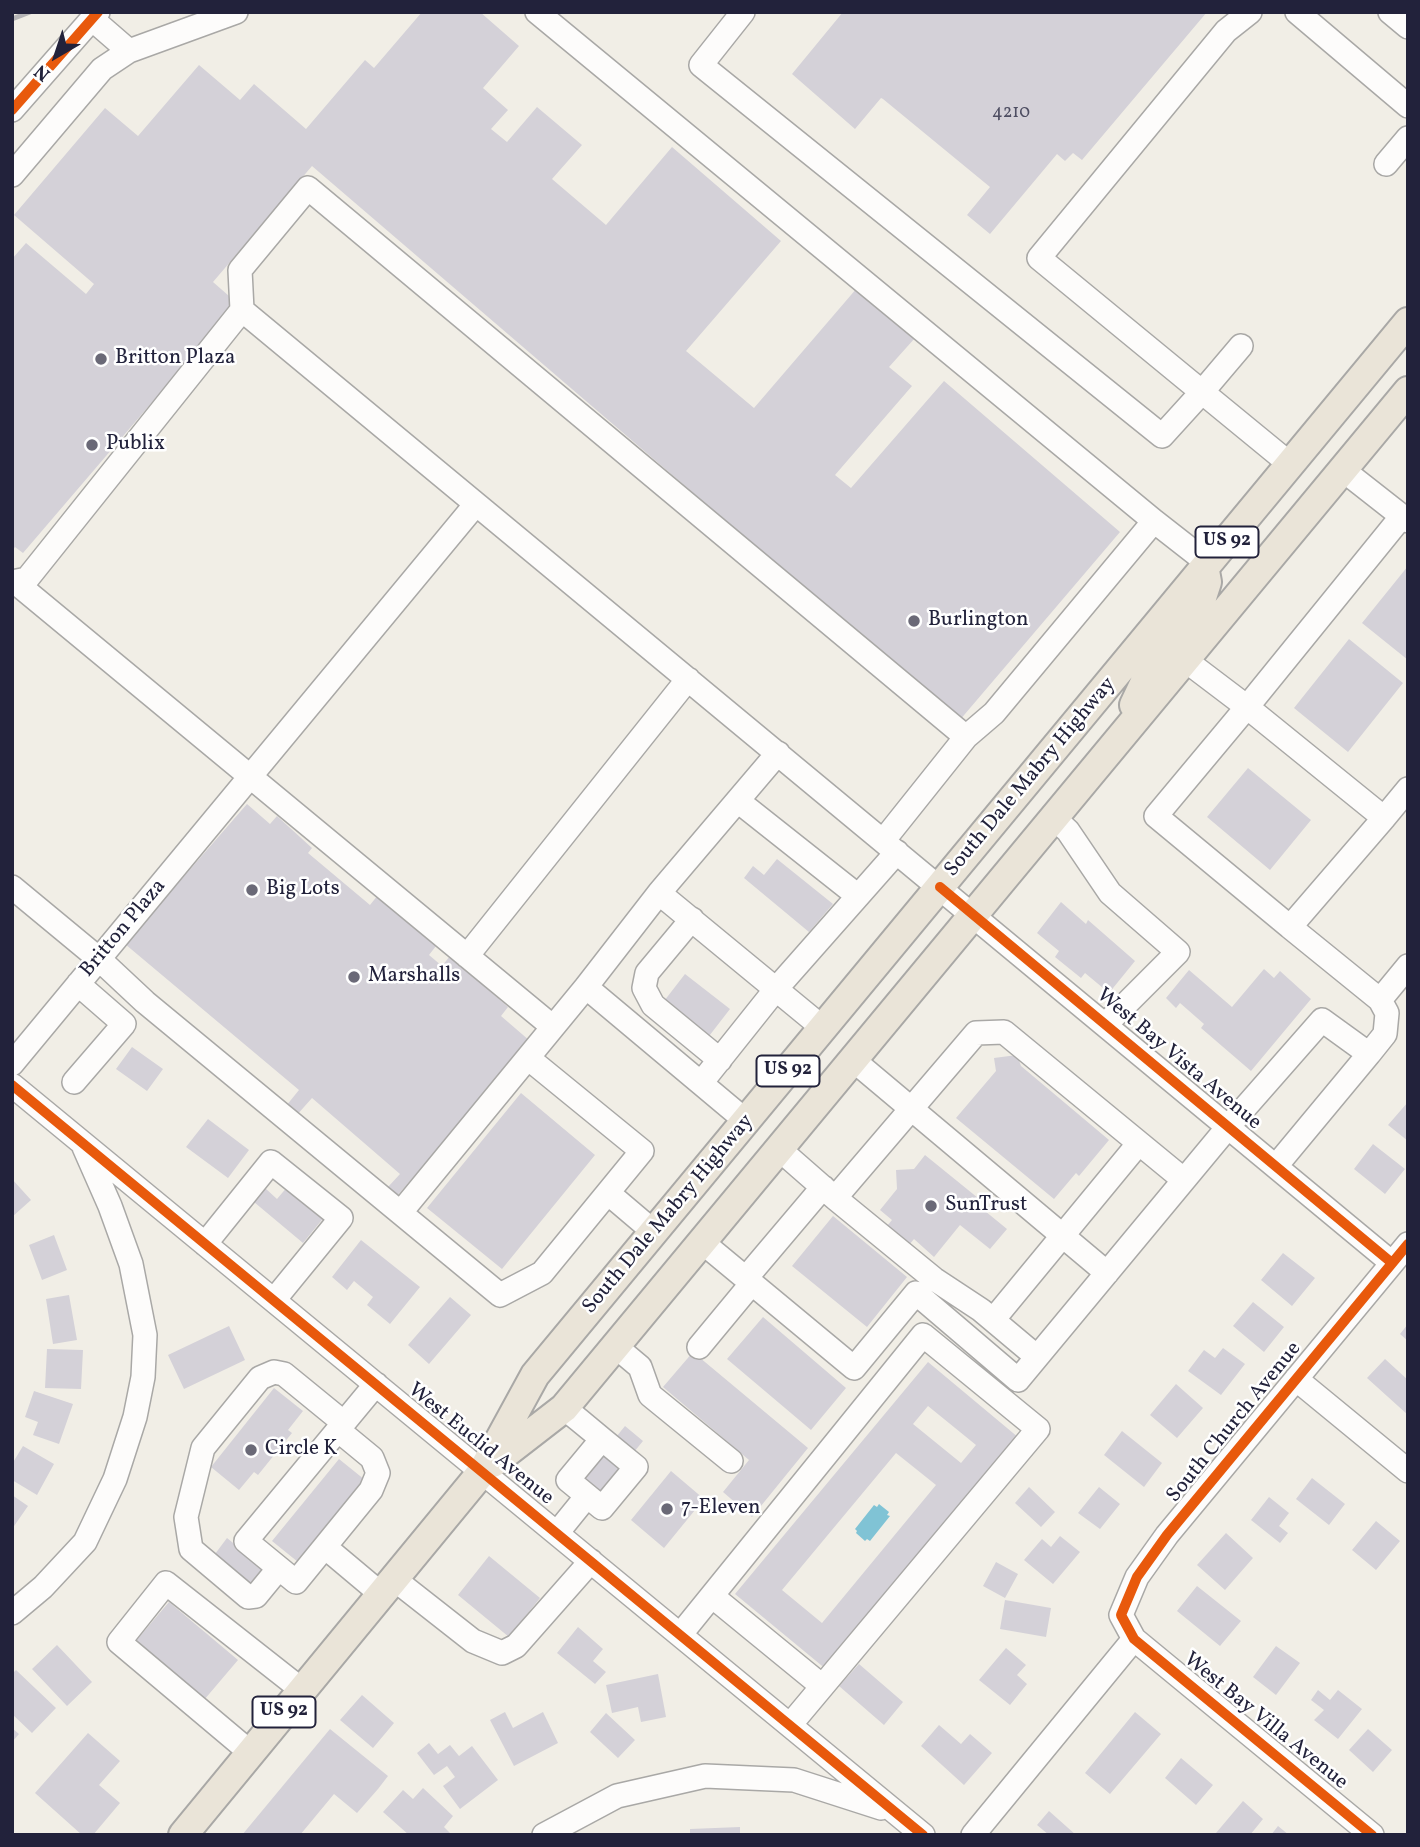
<!DOCTYPE html>
<html>
<head>
<meta charset="utf-8">
<style>
  body { margin:0 }
  #map { position:relative; width:1420px; height:1847px; overflow:hidden; background:#f1eee6; font-family:Vollkorn,serif }
  canvas { display:block }
  .frame { position:absolute; inset:0; border:14px solid #22223b; pointer-events:none }
  .north { position:absolute; left:21px; top:21px; width:70px; height:70px; -webkit-text-stroke:5px #fff; paint-order:stroke; rotate:219deg; font-size:19px; font-weight:700; line-height:28px; text-align:center; color:#22223b }
  .north::after { content:''; display:block; margin:auto; width:24px; height:32px; background:#22223b; clip-path:polygon(50% 0,100% 100%,50% 72%,0 100%) }
</style>
</head>
<body>
<div id="map">
<canvas width="1420" height="1847"></canvas>
<div class="frame"></div>
<div class="north">N</div>
</div>
<script>
const ctx = document.querySelector('canvas').getContext('2d');
ctx.lineJoin = 'round';
function fill(path, color) {
  ctx.fillStyle = color;
  ctx.fill(path, 'evenodd');
}
function toPath(rows) {
  const path = new Path2D();
  for (const r of rows) {
    path.moveTo(r[0], r[1]);
    for (let i = 2; i < r.length; i += 2) path.lineTo(r[i], r[i + 1]);
  }
  return path;
}
function strokePath(path, color, width, dash) {
  ctx.strokeStyle = color;
  ctx.lineWidth = width;
  ctx.lineCap = dash ? 'butt' : 'round';
  ctx.setLineDash(dash || []);
  ctx.stroke(path);
}
function write(font, color, halo, rows, align = 'center') {
  ctx.font = font + ' Vollkorn,serif';
  ctx.lineWidth = 5;
  ctx.setLineDash([]);
  ctx.textBaseline = 'middle';
  ctx.strokeStyle = halo;
  ctx.fillStyle = color;
  for (const [text, x, y, turn = 0] of rows) {
    ctx.save();
    ctx.translate(x, y);
    ctx.rotate((+turn || 0) * Math.PI / 180);
    ctx.textAlign = isNaN(turn) ? turn : align;
    if (halo) ctx.strokeText(text, 0, 0);
    ctx.fillText(text, 0, 0);
    ctx.restore();
  }
}
fill(toPath([
  [879,1504,889,1512,887,1515,890,1516,870,1541,867,1539,865,1541,856,1533,857,1531,855,1529,874,1505,877,1507]
]), '#80c3d5');
fill(toPath([
  [422,12,480,12,519,46,483,88,508,110,491,129,507,142,537,107,582,145,552,179,606,225,672,147,781,241,686,351,754,408,857,288,915,338,889,367,912,386,835,475,851,488,944,381,1120,532,959,721,312,166,213,282,237,303,23,553,15,547,12,551,12,259,26,243,86,294,94,284,14,215,105,108,138,136,199,65,240,100,254,84,306,129,365,60,374,68],
  [843,12,1207,12,1082,160,1073,153,1065,161,1057,154,990,234,967,215,990,187,883,99,881,98,855,129,792,74],
  [1408,566,1408,660,1362,623],
  [1349,639,1403,683,1348,752,1294,708],
  [1248,768,1311,820,1270,870,1207,817],
  [247,804,270,824,277,816,312,848,308,853,370,905,378,895,436,946,429,955,442,966,450,956,508,1007,501,1016,530,1041,397,1196,388,1187,400,1174,312,1098,296,1116,286,1106,299,1090,125,944],
  [777,859,833,904,809,932,744,878,753,866,764,875],
  [1061,902,1086,924,1088,920,1135,961,1109,993,1085,973,1081,978,1055,957,1059,951,1037,933],
  [1264,969,1274,978,1280,971,1311,999,1251,1071,1201,1028,1204,1024,1180,1003,1176,1008,1166,998,1189,970,1232,1007],
  [685,974,730,1009,706,1040,661,1005],
  [132,1047,163,1069,147,1091,116,1069],
  [1017,1055,1021,1066,1109,1140,1079,1176,1076,1173,1054,1199,956,1118,996,1071,994,1058],
  [521,1093,595,1155,502,1269,427,1208],
  [1408,1102,1408,1141,1388,1125],
  [208,1119,249,1150,228,1178,186,1147],
  [1373,1144,1405,1169,1385,1194,1354,1169],
  [925,1155,978,1198,974,1202,1007,1229,990,1249,960,1225,934,1257,914,1239,909,1245,887,1226,892,1220,880,1210,897,1189,896,1170,914,1169],
  [12,1179,31,1200,12,1217],
  [288,1186,325,1216,303,1243,254,1202,265,1188,277,1199],
  [833,1216,907,1277,867,1327,792,1266],
  [54,1235,67,1270,42,1280,29,1245],
  [361,1240,420,1287,390,1324,367,1305,373,1297,354,1281,347,1290,332,1277],
  [1283,1253,1315,1278,1292,1306,1261,1280],
  [69,1295,77,1340,53,1344,46,1299],
  [450,1297,471,1315,429,1364,408,1345],
  [1253,1302,1284,1327,1264,1352,1233,1326],
  [763,1317,846,1388,811,1430,727,1359],
  [1408,1324,1408,1341,1400,1334],
  [229,1326,245,1360,184,1389,168,1355],
  [1223,1348,1245,1364,1221,1395,1188,1371,1204,1350,1215,1358],
  [47,1349,83,1350,81,1389,45,1388],
  [693,1352,808,1448,752,1517,723,1492,749,1460,663,1387],
  [1385,1359,1408,1380,1408,1415,1367,1378],
  [928,1362,1019,1438,827,1670,735,1594],
  [928,1406,976,1445,961,1463,913,1424],
  [896,1453,936,1485,822,1623,782,1590],
  [1176,1384,1203,1408,1177,1438,1150,1415],
  [274,1388,303,1411,288,1430,292,1433,258,1475,254,1472,239,1490,211,1467],
  [34,1391,73,1404,59,1444,33,1435,38,1422,25,1417],
  [625,1426,643,1441,597,1497,579,1483],
  [1122,1431,1162,1463,1144,1487,1104,1455],
  [23,1446,54,1464,37,1495,12,1480,12,1464],
  [339,1459,365,1480,298,1562,272,1541],
  [671,1471,704,1499,664,1548,631,1520],
  [1312,1478,1345,1504,1329,1525,1296,1499],
  [1029,1487,1055,1512,1041,1527,1015,1503],
  [1099,1487,1120,1504,1100,1529,1078,1513],
  [12,1495,28,1506,12,1529],
  [1269,1497,1289,1513,1279,1526,1288,1533,1280,1543,1251,1520],
  [1376,1521,1400,1541,1376,1570,1352,1550],
  [1226,1533,1253,1558,1225,1590,1197,1565],
  [1060,1536,1080,1552,1053,1584,1024,1560,1042,1539,1051,1547],
  [227,1538,264,1568,248,1587,212,1558],
  [489,1556,540,1598,509,1637,458,1595],
  [996,1562,1018,1574,1005,1598,983,1586],
  [1197,1586,1241,1621,1220,1646,1177,1611],
  [1005,1600,1051,1608,1046,1637,1000,1629],
  [169,1602,238,1660,204,1700,135,1642],
  [578,1627,603,1649,593,1661,606,1672,595,1684,557,1653],
  [57,1645,92,1682,67,1706,32,1669],
  [1276,1646,1300,1663,1276,1695,1253,1677],
  [1006,1648,1026,1665,1017,1675,1027,1684,1010,1705,979,1680],
  [859,1664,903,1702,884,1725,839,1686],
  [16,1670,56,1708,32,1733,12,1714,12,1674],
  [658,1674,666,1717,641,1722,638,1707,612,1713,606,1685],
  [1318,1690,1330,1700,1338,1690,1362,1709,1338,1739,1314,1720,1324,1710,1311,1700],
  [362,1695,394,1723,373,1748,340,1720],
  [505,1712,513,1728,543,1712,558,1743,514,1766,490,1720],
  [1135,1712,1161,1734,1110,1794,1085,1773],
  [606,1713,635,1740,618,1758,590,1732],
  [939,1725,961,1744,970,1734,992,1753,964,1785,921,1746],
  [12,1728,19,1734,12,1742],
  [330,1729,388,1776,378,1789,357,1813,334,1794,300,1835,242,1835],
  [1368,1729,1392,1750,1373,1772,1349,1750],
  [88,1733,120,1761,99,1785,120,1803,93,1835,82,1835,35,1793],
  [429,1743,438,1754,450,1745,459,1756,472,1746,498,1780,460,1809,443,1786,455,1777,447,1766,434,1775,417,1753],
  [1181,1758,1213,1785,1196,1805,1165,1778],
  [423,1788,453,1816,444,1827,452,1835,409,1835,383,1812,403,1790,413,1799],
  [1243,1801,1263,1819,1250,1835,1218,1835,1216,1833],
  [1049,1811,1076,1835,1049,1835,1037,1825],
  [1278,1826,1289,1835,1271,1835],
  [740,1827,740,1835,690,1835,690,1829]
]), '#d4d1d8');
const minor = toPath([
  [537,12,1154,521,994,713,966,737],
  [743,12,701,65,1162,436,1202,392,1039,258,1226,31,1250,12],
  [1297,12,1408,106],
  [1390,12,1408,27],
  [92,19,129,51],
  [12,110,98,12],
  [1386,164,1408,138],
  [12,175,102,69,129,51,236,12],
  [242,310,1392,1263],
  [1241,346,1202,392,1291,465],
  [1343,470,1408,521],
  [1154,521,1209,564],
  [12,582,27,579,242,310,240,270,308,188,966,737,883,841],
  [15,582,553,1027],
  [1185,660,1247,707,1402,516],
  [738,801,858,896],
  [1054,818,1068,831,1110,893,1178,952,1105,1025],
  [1384,818,1408,789],
  [12,887,99,959,145,1002,500,1295,542,1273,642,1151,528,1058],
  [659,893,823,1028],
  [692,919,647,973,644,988,653,1005,720,1060],
  [1290,927,1156,816,1247,707,1384,818,1290,927,1380,1000],
  [467,956,688,679],
  [586,987,746,1121],
  [852,1059,1107,1273],
  [12,1064,476,504],
  [74,1082,124,1024,78,984],
  [701,1083,776,989,897,852],
  [12,1085,923,1835],
  [779,1149,835,1198,976,1033,1004,1032,1184,1180],
  [1276,1166,1369,1054],
  [608,1193,654,1232],
  [835,1198,934,1279,981,1310,1037,1357],
  [401,1212,586,987,659,893,778,753],
  [702,1242,854,1368,916,1293,1018,1380,1228,1127,1322,1020,1369,1054,1385,1034,1387,1013,1380,1000,1408,966],
  [205,1244,271,1162,341,1218,274,1300],
  [746,1278,823,1187],
  [993,1320,1139,1143],
  [615,1346,640,1367,650,1395,731,1461],
  [699,1347,752,1283],
  [1296,1379,1408,1471],
  [564,1408,579,1420,602,1439,636,1467,602,1508,568,1480,602,1439],
  [338,1430,372,1458,378,1473,371,1490,296,1582,246,1541,376,1384],
  [557,1533,587,1496],
  [325,1547,381,1594],
  [279,1568,256,1596,248,1597,191,1549,186,1517,203,1448,260,1378,274,1372,284,1374,344,1423],
  [394,1579,473,1641,502,1653,516,1646,591,1561],
  [712,1596,822,1686],
  [12,1613,43,1587,85,1542,115,1479,135,1417,143,1377,145,1335,131,1264,110,1206,84,1147],
  [680,1635,923,1335,1038,1429,790,1725],
  [251,1753,119,1642,166,1583,302,1690],
  [544,1835,617,1796,705,1776,794,1780,881,1808],
  [973,1835,1134,1639],
  [1372,1835,1134,1639,1121,1615,1137,1577,1167,1535,1408,1244]
]);
const major = toPath([
  [1134,705,1152,667,1198,610,1207,582,1205,571],
  [493,1463,564,1408,1408,391],
  [183,1835,482,1472,535,1375,1408,322]
]);
strokePath(minor, '#a9a8a6', 26);
strokePath(major, '#a9a8a6', 32);
strokePath(minor, '#fdfcfb', 23);
strokePath(major, '#eae4d8', 28);
strokePath(toPath([
  [12,19,30,12]
]), '#b5b4b6', 5);
strokePath(toPath([
  [12,110,98,12],
  [940,887,1392,1263],
  [12,1085,923,1835],
  [1372,1835,1134,1639,1121,1615,1137,1577,1167,1535,1408,1244]
]), '#e8590c', 10);
for (const [x, y, r, color] of [
  [101,359,7,"#6a6977"],
  [92,445,7,"#6a6977"],
  [914,621,7,"#6a6977"],
  [252,890,7,"#6a6977"],
  [354,977,7,"#6a6977"],
  [931,1206,7,"#6a6977"],
  [251,1450,7,"#6a6977"],
  [667,1509,7,"#6a6977"]
]) {
  const dot = new Path2D();
  dot.arc(x, y, r, 0, 2 * Math.PI);
  ctx.fillStyle = color;
  ctx.fill(dot);
  strokePath(dot, '#fff', 2.5);
}
write('18px', '#4e4e62', null, [
  ["4210",1011,114]
]);
for (const [x, y, w] of [
  [1227,542,63],
  [788,1071,63],
  [284,1712,63]
]) {
  const box = new Path2D();
  box.roundRect(x - w / 2, y - 15.5, w, 31, 5);
  ctx.fillStyle = '#fff';
  ctx.fill(box);
  strokePath(box, '#22223b', 2);
}
write('bold 19px', '#22223b', null, [
  ["US 92",1227,542],
  ["US 92",788,1071],
  ["US 92",284,1712]
]);
write('21px', '#22223b', '#fff', [
  ["Britton Plaza",115,359],
  ["Publix",106,445],
  ["Burlington",928,621],
  ["Big Lots",266,890],
  ["Marshalls",368,977],
  ["SunTrust",945,1206],
  ["Circle K",265,1450],
  ["7-Eleven",681,1509]
], 'left');
write('21px', '#22223b', '#fff', [
  ["South Dale Mabry Highway",1031,778,-50],
  ["Britton Plaza",124,929,-50],
  ["West Bay Vista Avenue",1178,1060,40],
  ["South Dale Mabry Highway",669,1215,-50],
  ["South Church Avenue",1235,1423,-51],
  ["West Euclid Avenue",480,1445,39],
  ["West Bay Villa Avenue",1265,1722,39]
]);
</script>
</body>
</html>
